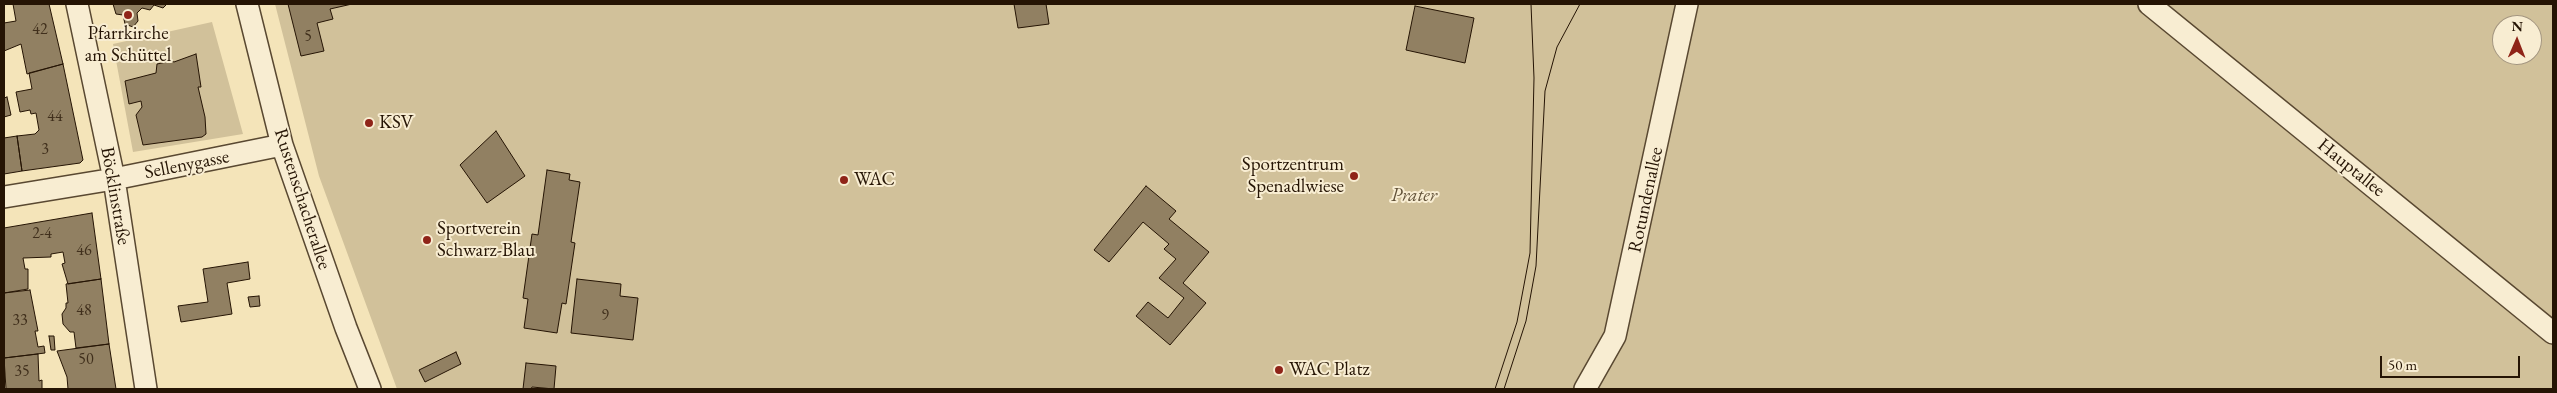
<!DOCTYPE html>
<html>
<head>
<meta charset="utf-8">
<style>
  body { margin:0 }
  #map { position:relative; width:2557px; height:393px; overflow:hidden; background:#f4e4b9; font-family:"EB Garamond",serif }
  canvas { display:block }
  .frame { position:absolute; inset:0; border:5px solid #251404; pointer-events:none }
  .north { position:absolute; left:2492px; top:15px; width:50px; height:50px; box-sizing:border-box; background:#f8edd2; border:1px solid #a49680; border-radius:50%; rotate:1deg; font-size:14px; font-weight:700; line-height:20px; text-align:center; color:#251404 }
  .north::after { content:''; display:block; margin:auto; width:18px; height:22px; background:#8f2418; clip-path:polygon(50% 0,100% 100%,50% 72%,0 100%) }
  .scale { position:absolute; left:2380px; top:356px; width:140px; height:22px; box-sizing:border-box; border:2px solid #251404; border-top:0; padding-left:6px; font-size:15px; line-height:18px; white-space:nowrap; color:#251404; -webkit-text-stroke:4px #f8edd2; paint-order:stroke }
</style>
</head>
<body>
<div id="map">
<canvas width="2557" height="393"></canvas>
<div class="frame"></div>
<div class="north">N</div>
<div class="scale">50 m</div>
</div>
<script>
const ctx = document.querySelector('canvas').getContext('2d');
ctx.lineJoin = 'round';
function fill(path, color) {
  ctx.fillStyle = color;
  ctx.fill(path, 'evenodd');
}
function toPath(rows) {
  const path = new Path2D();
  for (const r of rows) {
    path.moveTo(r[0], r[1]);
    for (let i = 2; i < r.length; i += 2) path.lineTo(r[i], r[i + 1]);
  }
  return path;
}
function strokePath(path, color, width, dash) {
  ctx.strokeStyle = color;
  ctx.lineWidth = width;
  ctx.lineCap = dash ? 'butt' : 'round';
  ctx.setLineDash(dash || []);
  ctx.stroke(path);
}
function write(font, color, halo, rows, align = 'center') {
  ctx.font = font + ' "EB Garamond",serif';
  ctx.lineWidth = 4;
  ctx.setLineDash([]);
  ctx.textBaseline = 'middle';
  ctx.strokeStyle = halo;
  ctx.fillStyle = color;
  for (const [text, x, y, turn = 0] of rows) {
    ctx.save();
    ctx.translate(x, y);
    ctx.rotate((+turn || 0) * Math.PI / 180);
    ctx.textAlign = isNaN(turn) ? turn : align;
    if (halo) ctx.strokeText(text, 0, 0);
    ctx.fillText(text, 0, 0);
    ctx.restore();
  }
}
fill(toPath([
  [275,4,2553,4,2553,389,397,389,319,176],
  [2502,25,2532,25,2532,55,2502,55],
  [212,22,243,134,133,152,113,44]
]), '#d1c19a');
const building = toPath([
  [13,4,49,4,63,64,27,74,21,44,4,51,4,23,16,21,13,4],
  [113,4,167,4,163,8,154,5,150,10,142,8,137,13,138,21,133,27,125,24,123,15,116,14,113,4],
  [288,4,352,4,330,9,333,19,317,23,324,51,301,56,288,4],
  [1014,4,1046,4,1049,24,1018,28,1014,4],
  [1415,6,1474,18,1465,63,1406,50,1415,6],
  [196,54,201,87,198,87,205,117,206,134,202,137,143,145,136,115,142,107,141,101,129,104,125,81,156,73,157,64,171,61,174,62,196,54],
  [63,64,83,160,80,163,22,171,17,136,35,134,39,130,36,113,31,114,30,110,20,112,16,92,32,89,29,73,63,64],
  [7,97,11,115,4,117,4,98,7,97],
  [496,131,525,176,487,203,460,165,496,131],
  [17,136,22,171,4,174,4,138,17,136],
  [547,170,570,174,569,180,580,182,571,242,575,243,566,304,562,303,557,333,524,328,528,299,523,298,532,234,538,235,547,170],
  [1146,186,1176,211,1169,219,1209,252,1183,283,1206,303,1170,345,1136,316,1148,302,1168,318,1184,298,1159,278,1176,259,1164,249,1169,244,1143,222,1109,262,1094,250,1146,186],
  [92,213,101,279,68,284,62,264,65,263,63,252,51,254,51,257,23,258,25,269,28,269,28,289,4,293,4,228,92,213],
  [248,262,250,279,227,283,232,314,181,322,178,306,208,302,203,269,248,262],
  [101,279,109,344,76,348,74,332,70,332,63,324,62,314,66,308,66,303,68,303,66,284,101,279],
  [577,279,621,284,620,296,638,298,633,340,571,333,577,279],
  [30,290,38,331,35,331,38,347,44,346,45,353,4,358,4,293,30,290],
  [259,296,260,306,250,307,248,297,259,296],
  [49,336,54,336,55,350,51,350,49,336],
  [109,344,116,389,68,389,67,377,57,351,109,344],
  [456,352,461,364,425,382,419,370,456,352],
  [38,354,39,381,42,380,42,389,6,389,4,358,38,354],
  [526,363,556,366,554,389,532,387,531,389,523,389,526,363]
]);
fill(building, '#918062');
strokePath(building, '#251404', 1);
const minor = toPath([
  [77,4,114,179,146,389],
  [247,4,282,145,346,328,370,389],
  [2149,4,2553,333],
  [4,197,114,179,282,145],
  [1585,389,1615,336,1687,4]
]);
strokePath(minor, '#594831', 24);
strokePath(minor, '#f8edd2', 21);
strokePath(toPath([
  [1495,389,1517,322,1530,253,1534,78,1531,4],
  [1504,389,1526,321,1536,266,1545,91,1557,47,1580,4]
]), '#251404', 1);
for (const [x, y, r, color] of [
  [128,15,5,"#8f2418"],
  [369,123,5,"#8f2418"],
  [1354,176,5,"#8f2418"],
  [844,180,5,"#8f2418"],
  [427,240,5,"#8f2418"],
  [1279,370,5,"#8f2418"]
]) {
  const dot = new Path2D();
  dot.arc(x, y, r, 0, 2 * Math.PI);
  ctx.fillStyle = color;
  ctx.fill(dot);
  strokePath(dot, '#f8edd2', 2);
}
write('16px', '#402f1c', null, [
  ["42",40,30],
  ["5",308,37],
  ["44",55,117],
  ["3",45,150],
  ["2-4",42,234],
  ["46",84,251],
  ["48",84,311],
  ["9",605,316],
  ["33",20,321],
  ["50",86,360],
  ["35",22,372]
]);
write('19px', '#251404', '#f8edd2', [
  ["Pfarrkirche",128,34,"center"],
  ["am Schüttel",128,56,"center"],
  ["KSV",379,123],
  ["Sportzentrum",1344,165,"right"],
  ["Spenadlwiese",1344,187,"right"],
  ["WAC",854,180],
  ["Sportverein",437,229],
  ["Schwarz-Blau",437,251],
  ["WAC Platz",1289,370]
], 'left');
write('19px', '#251404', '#f8edd2', [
  ["Sellenygasse",187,165,-11],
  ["Hauptallee",2351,168,39],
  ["Böcklinstraße",115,196,80],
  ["Rustenschacherallee",302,199,72],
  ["Rotundenallee",1646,200,-78]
]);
write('italic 19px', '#615138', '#f8edd2', [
  ["Prater",1414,196]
]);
</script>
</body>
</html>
